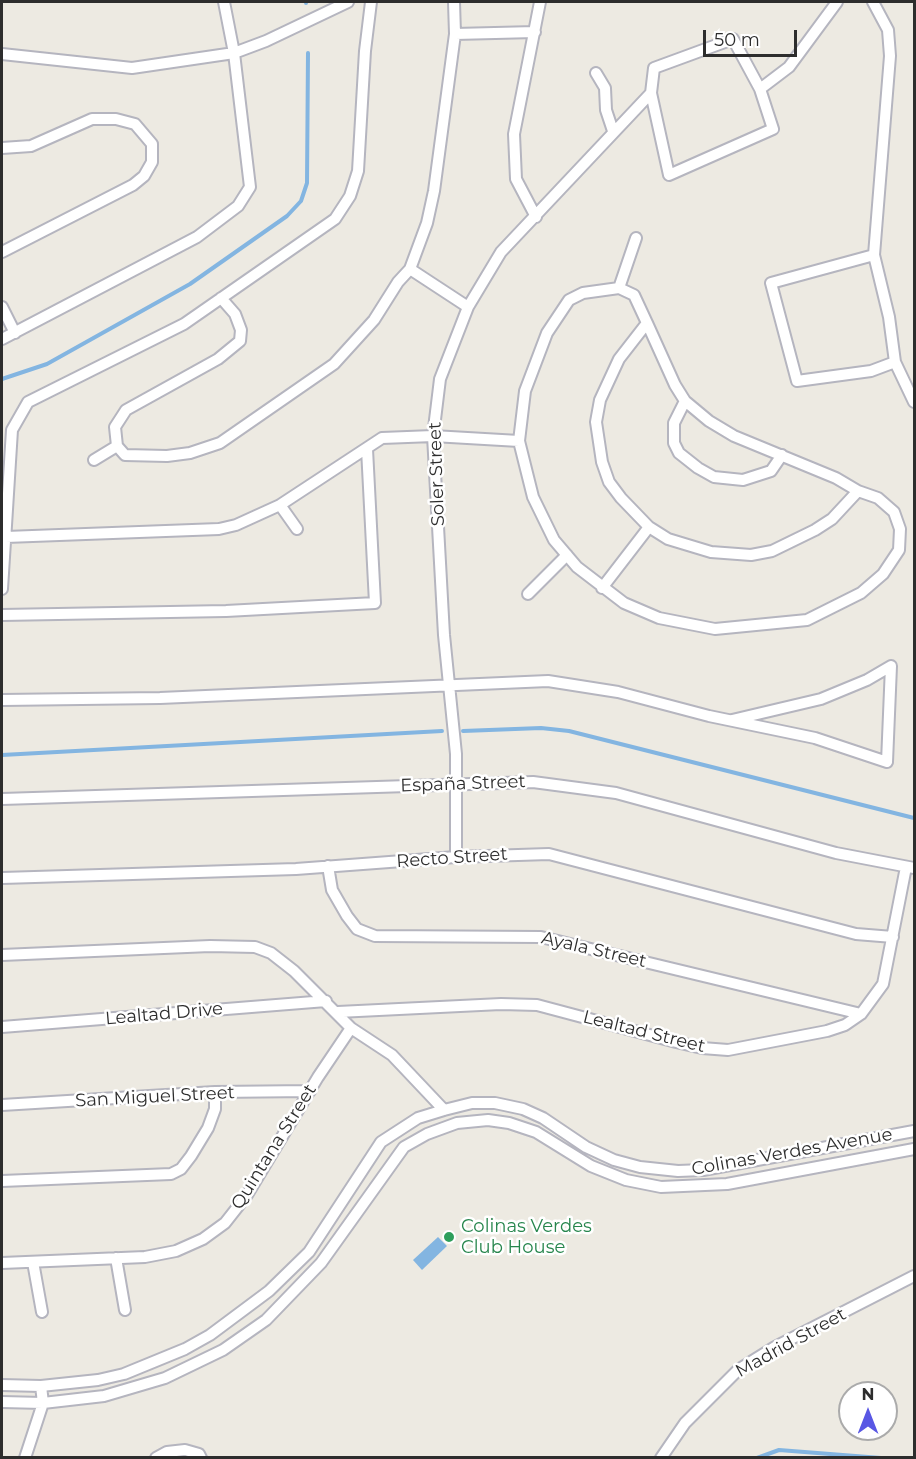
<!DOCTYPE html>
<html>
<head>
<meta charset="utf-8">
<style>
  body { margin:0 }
  #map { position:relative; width:916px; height:1459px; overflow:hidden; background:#edeae2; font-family:Montserrat,sans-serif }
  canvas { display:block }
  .frame { position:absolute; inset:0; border:3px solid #2d2d2d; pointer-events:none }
  .north { position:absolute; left:838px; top:1381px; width:60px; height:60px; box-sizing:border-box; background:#fff; border:2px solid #ababab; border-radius:50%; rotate:0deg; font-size:16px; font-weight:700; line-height:24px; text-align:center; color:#2d2d2d }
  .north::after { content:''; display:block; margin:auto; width:21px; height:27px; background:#5957e4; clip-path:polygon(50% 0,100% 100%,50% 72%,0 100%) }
  .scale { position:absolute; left:703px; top:30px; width:94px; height:27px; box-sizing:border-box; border:3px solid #2d2d2d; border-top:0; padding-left:8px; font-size:18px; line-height:21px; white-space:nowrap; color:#2d2d2d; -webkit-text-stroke:4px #fff; paint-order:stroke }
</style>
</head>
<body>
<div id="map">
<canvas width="916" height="1459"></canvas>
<div class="frame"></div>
<div class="north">N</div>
<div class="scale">50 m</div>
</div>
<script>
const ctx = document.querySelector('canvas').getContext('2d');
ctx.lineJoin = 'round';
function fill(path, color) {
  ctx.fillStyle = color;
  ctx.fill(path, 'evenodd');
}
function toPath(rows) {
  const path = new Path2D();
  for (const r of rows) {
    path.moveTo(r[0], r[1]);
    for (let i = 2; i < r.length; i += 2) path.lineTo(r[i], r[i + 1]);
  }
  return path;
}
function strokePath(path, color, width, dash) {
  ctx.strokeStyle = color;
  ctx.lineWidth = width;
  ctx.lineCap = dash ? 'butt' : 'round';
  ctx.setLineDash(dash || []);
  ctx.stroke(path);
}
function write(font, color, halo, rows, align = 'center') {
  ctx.font = font + ' Montserrat,sans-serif';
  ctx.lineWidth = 5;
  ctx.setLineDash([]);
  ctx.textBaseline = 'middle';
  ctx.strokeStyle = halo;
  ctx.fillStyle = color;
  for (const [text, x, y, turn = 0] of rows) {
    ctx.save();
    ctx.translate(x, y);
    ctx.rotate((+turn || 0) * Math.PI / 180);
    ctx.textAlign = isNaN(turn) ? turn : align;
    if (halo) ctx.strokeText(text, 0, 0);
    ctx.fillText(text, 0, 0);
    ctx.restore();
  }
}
fill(toPath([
  [438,1237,447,1246,422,1270,413,1260]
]), '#83b5e1');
strokePath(toPath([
  [306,2,306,3],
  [2,379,47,364,190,284,287,216,301,201,307,183,308,53],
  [463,731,541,728,569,731,914,818],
  [2,755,442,731],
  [757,1458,779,1450,881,1458]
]), '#83b5e1', 4);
const minor = toPath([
  [873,2,888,30,890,56,874,255,889,317,895,362,914,402],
  [455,34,535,32],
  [733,39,760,89,773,129,669,175,651,93,654,68,733,39],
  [2,54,132,68,234,53,266,41,348,2],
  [596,73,605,88,606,110,613,131],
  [760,89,789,67,837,2],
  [2,148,31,146,92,119,116,119,135,124,152,144,152,162,144,176,133,185,2,252],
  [536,217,516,179,514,134,540,2],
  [874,255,771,283,797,381,871,371,895,362],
  [410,269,468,307],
  [619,288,634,295,647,323,619,359,600,400,596,422,602,462,609,482,621,498,649,527,668,539,711,552,751,555,772,551,815,530,832,519,858,491,878,498,894,512,900,529,899,550,883,574,861,593,807,620,715,629,659,618,624,603,577,567,554,540,533,497,519,441,525,391,547,333,569,300,583,293,619,288],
  [619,288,636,238],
  [221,298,235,314,241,330,240,341,218,359,126,410,115,427,117,446,125,455,167,456,190,453,220,443,334,364,374,320,398,282,410,269,427,223,434,191,455,34,454,2],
  [2,307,15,333],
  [647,323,675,385,685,401,709,421,734,436,836,478,858,491],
  [2,339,197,237,238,206,250,187,234,53,224,2],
  [685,401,674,423,674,443,679,453,698,468,714,477,743,480,771,471,782,455],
  [94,460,117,446],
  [280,505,297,529],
  [6,537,219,529,236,525,280,505,382,438,433,436,519,441],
  [602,588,649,527],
  [2,589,12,430,28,402,184,324,335,219,350,196,358,171,365,51,371,2],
  [528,594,567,555],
  [2,615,226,611,375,603,367,449],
  [2,700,160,698,548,681,618,692,709,716,815,738,887,762,891,666,867,680,821,699,732,720],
  [2,799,533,782,616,793,836,853,914,868],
  [456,857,456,754,444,635,433,436,440,379,468,307,501,252,651,93],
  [328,866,332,890,347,916,357,929,375,936,541,937,861,1014],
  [2,878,296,869,456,857,549,854,856,934,893,937],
  [2,955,210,946,255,947,271,953,294,971,351,1028,392,1055,444,1110],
  [338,1012,501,1004,537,1005,676,1042,702,1048,728,1050,827,1031,845,1025,861,1014,883,984,906,867],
  [2,1027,326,1001],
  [2,1105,215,1092,310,1091],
  [2,1181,171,1174,181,1169,191,1156,208,1128,215,1109,215,1092],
  [116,1258,125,1310],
  [33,1262,42,1312],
  [2,1263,145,1257,176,1251,203,1239,225,1223,247,1195,318,1077,351,1028],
  [2,1385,41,1386,98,1380,124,1374,185,1349,210,1335,269,1291,309,1252,381,1142,418,1118,444,1110,472,1103,495,1103,523,1109,543,1118,586,1147,614,1160,640,1167,678,1171,703,1170,914,1131],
  [2,1402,43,1403,104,1396,165,1378,223,1350,266,1320,321,1263,404,1147,427,1134,457,1123,488,1120,509,1123,536,1132,591,1166,626,1180,661,1187,727,1184,914,1149],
  [25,1458,43,1403,41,1386],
  [156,1458,167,1452,185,1450,199,1454,201,1458],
  [661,1458,685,1423,738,1370,775,1347,914,1276]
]);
strokePath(minor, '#b5b5bf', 14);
strokePath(minor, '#fff', 10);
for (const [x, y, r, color] of [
  [449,1237,6,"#2e9e5b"]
]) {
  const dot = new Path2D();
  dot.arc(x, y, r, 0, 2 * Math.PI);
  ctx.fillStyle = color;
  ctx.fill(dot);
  strokePath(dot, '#fff', 2);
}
write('18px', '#2d2d2d', '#fff', [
  ["Soler Street",437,474,-92],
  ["España Street",463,784,-2],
  ["Recto Street",452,858,-4],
  ["Ayala Street",594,950,13],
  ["Lealtad Drive",164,1014,-5],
  ["Lealtad Street",644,1032,14],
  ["San Miguel Street",155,1097,-3],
  ["Quintana Street",274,1147,-58],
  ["Colinas Verdes Avenue",792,1152,-10],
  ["Madrid Street",791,1343,-29]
]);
write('18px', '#27864d', '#fff', [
  ["Colinas Verdes",461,1227],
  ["Club House",461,1248]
], 'left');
</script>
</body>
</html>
